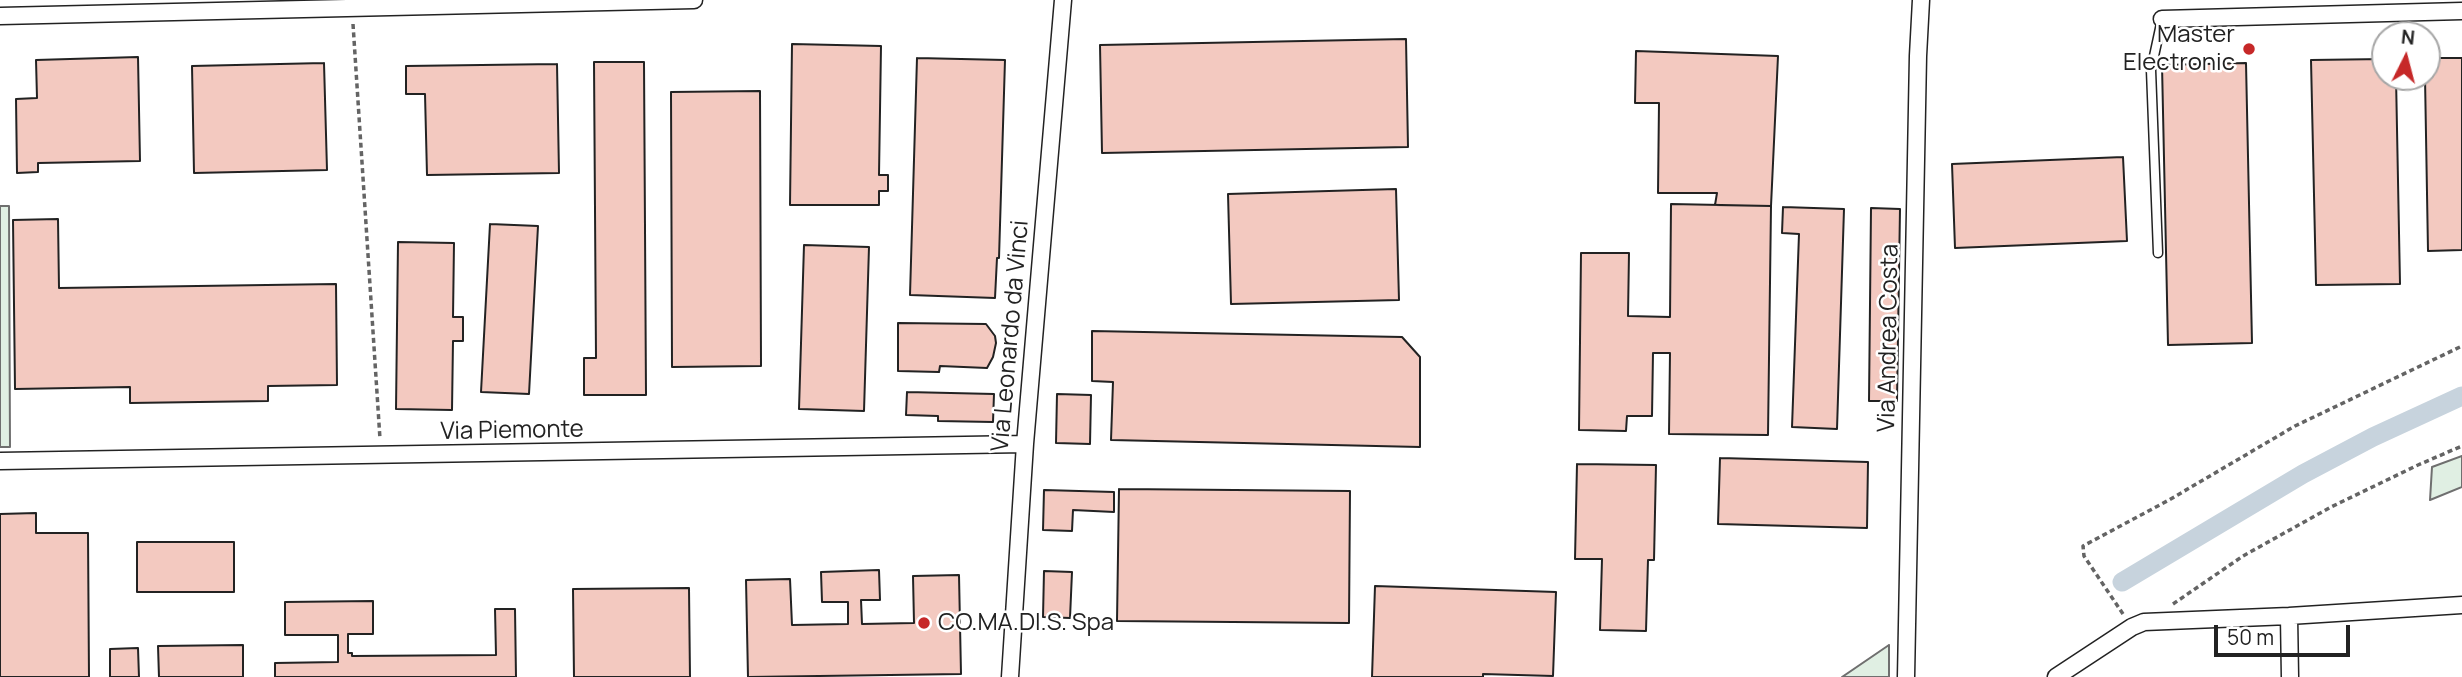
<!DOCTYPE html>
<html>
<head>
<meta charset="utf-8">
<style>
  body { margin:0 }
  #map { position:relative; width:2462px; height:677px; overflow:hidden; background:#fff; font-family:Manrope,sans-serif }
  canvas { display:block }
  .north { position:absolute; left:2371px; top:21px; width:70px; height:70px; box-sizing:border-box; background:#fff; border:2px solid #a7a7a7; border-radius:50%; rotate:6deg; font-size:19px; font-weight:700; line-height:28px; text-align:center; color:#222 }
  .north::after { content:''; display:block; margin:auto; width:24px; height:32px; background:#c62828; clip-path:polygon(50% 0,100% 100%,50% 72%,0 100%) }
  .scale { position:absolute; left:2214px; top:625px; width:136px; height:32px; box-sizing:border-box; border:4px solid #222; border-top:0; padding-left:9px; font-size:21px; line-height:24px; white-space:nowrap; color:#222; -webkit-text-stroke:5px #fff; paint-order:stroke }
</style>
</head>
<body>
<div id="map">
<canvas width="2462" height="677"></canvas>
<div class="north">N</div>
<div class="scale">50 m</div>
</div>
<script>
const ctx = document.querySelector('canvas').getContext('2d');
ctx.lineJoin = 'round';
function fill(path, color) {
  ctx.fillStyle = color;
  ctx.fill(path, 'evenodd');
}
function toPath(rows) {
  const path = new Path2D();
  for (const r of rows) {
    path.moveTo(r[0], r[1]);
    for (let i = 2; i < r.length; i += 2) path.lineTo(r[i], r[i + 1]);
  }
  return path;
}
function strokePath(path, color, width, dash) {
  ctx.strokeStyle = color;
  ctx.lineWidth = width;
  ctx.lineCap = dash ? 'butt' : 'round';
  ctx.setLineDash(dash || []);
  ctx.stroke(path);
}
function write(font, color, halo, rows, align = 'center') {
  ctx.font = font + ' Manrope,sans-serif';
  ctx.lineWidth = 5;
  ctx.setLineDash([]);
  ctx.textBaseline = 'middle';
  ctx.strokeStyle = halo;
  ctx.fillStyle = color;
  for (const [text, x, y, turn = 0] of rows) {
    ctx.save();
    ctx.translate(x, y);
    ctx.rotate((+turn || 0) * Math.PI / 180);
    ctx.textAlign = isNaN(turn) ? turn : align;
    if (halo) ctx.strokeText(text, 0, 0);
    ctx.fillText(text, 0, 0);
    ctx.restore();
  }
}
const green = toPath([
  [0,206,9,206,10,447,0,447,0,206],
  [2462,456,2462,487,2430,500,2432,467,2462,456],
  [1889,645,1889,677,1842,677,1889,645]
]);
fill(green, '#e0efe3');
strokePath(green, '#6f6f6f', 2);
strokePath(toPath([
  [2122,582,2303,474,2373,437,2462,396]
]), '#c7d3dd', 19);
const building = toPath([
  [1406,39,1408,147,1102,153,1100,45,1406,39],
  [792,44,881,46,879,175,888,175,888,191,879,191,879,205,790,205,792,44],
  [1636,51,1778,56,1771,206,1715,205,1717,193,1658,193,1659,103,1635,103,1636,51],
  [138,57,140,161,38,163,38,172,17,173,16,99,37,98,36,60,138,57],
  [917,58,1005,60,999,258,997,258,995,298,910,295,917,58],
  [2427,58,2462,58,2462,250,2428,251,2425,77,2427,77,2427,58],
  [2385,59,2385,77,2396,77,2400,284,2316,285,2311,60,2385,59],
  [594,62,644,62,646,395,584,395,584,358,596,358,594,62],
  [324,63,327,170,194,173,192,66,324,63],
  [2246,63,2252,343,2168,345,2162,65,2246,63],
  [557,64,559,173,427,175,425,94,406,94,406,66,557,64],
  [760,91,761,366,672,367,671,92,760,91],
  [2123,157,2127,241,1955,248,1952,164,2123,157],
  [1396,189,1399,300,1231,304,1228,194,1396,189],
  [1671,204,1771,206,1768,435,1669,434,1670,353,1653,353,1652,416,1627,416,1626,431,1579,430,1581,253,1629,253,1628,316,1670,317,1671,204],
  [1783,207,1844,209,1837,429,1792,427,1799,234,1782,233,1783,207],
  [1871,208,1900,209,1897,401,1869,401,1871,208],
  [58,219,59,288,336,284,337,385,268,386,268,401,130,403,130,387,15,389,13,220,58,219],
  [490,224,538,226,529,394,481,392,490,224],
  [398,242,454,243,453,317,463,317,463,341,453,341,452,410,396,409,398,242],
  [804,245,869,247,864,411,799,409,804,245],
  [898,323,986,324,995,336,996,343,993,357,987,368,940,366,939,372,898,371,898,323],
  [1092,331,1402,337,1420,357,1420,447,1111,440,1113,382,1092,381,1092,331],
  [907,392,994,394,993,422,938,421,938,416,906,415,907,392],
  [1057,394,1091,395,1090,444,1056,443,1057,394],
  [1720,458,1868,462,1867,528,1718,524,1720,458],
  [1577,464,1656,465,1654,560,1648,560,1646,631,1600,630,1602,559,1575,559,1577,464],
  [1119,489,1350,491,1349,623,1117,621,1119,489],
  [1044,490,1114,492,1114,512,1073,510,1072,531,1043,530,1044,490],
  [36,513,36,533,88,533,89,677,0,677,0,514,36,513],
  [137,542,234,542,234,592,137,592,137,542],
  [879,570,880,600,861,600,862,624,914,623,913,576,959,575,961,674,748,677,746,580,790,579,792,625,848,624,848,602,822,602,821,572,879,570],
  [1044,571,1072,572,1070,618,1043,617,1044,571],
  [1375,586,1556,592,1553,676,1483,674,1483,677,1372,677,1375,586],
  [689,588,690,677,574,677,573,589,689,588],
  [373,601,373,634,348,634,348,653,352,653,352,656,496,655,495,609,515,609,516,677,275,677,275,663,338,662,338,635,285,635,285,602,373,601],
  [243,645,243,677,159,677,158,646,243,645],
  [138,648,139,677,110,677,110,649,138,648]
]);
fill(building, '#f3c9c0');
strokePath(building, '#222', 2);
const lane = toPath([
  [2158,253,2151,70,2162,19]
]);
const street = toPath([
  [0,16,694,0],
  [2162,19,2462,11],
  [0,461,1025,444],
  [2289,616,2290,677],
  [1010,677,1025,444,1063,0],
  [1906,677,1918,56,1921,0],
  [2056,677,2132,627,2144,622,2289,616,2462,605]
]);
strokePath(lane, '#222', 11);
strokePath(street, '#222', 19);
strokePath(toPath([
  [353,24,380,439],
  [2173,604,2243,556,2331,507,2418,465,2462,446],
  [2123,614,2084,556,2083,546,2169,500,2295,426,2462,346]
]), '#646464', 3.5, [5, 3.5]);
strokePath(lane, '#fff', 8);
strokePath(street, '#fff', 16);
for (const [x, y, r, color] of [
  [2249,49,7,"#c62828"],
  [924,623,7,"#c62828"]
]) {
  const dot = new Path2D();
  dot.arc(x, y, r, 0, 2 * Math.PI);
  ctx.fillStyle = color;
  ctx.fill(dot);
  strokePath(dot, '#fff', 2.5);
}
write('24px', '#222', '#fff', [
  ["Master",2235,35],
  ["Electronic",2235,63],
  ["CO.MA.DI.S. Spa",938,623,"left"]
], 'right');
write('24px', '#222', '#fff', [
  ["Via Leonardo da Vinci",1011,336,-85],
  ["Via Andrea Costa",1889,338,-89],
  ["Via Piemonte",512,431,-1]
]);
</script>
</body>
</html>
